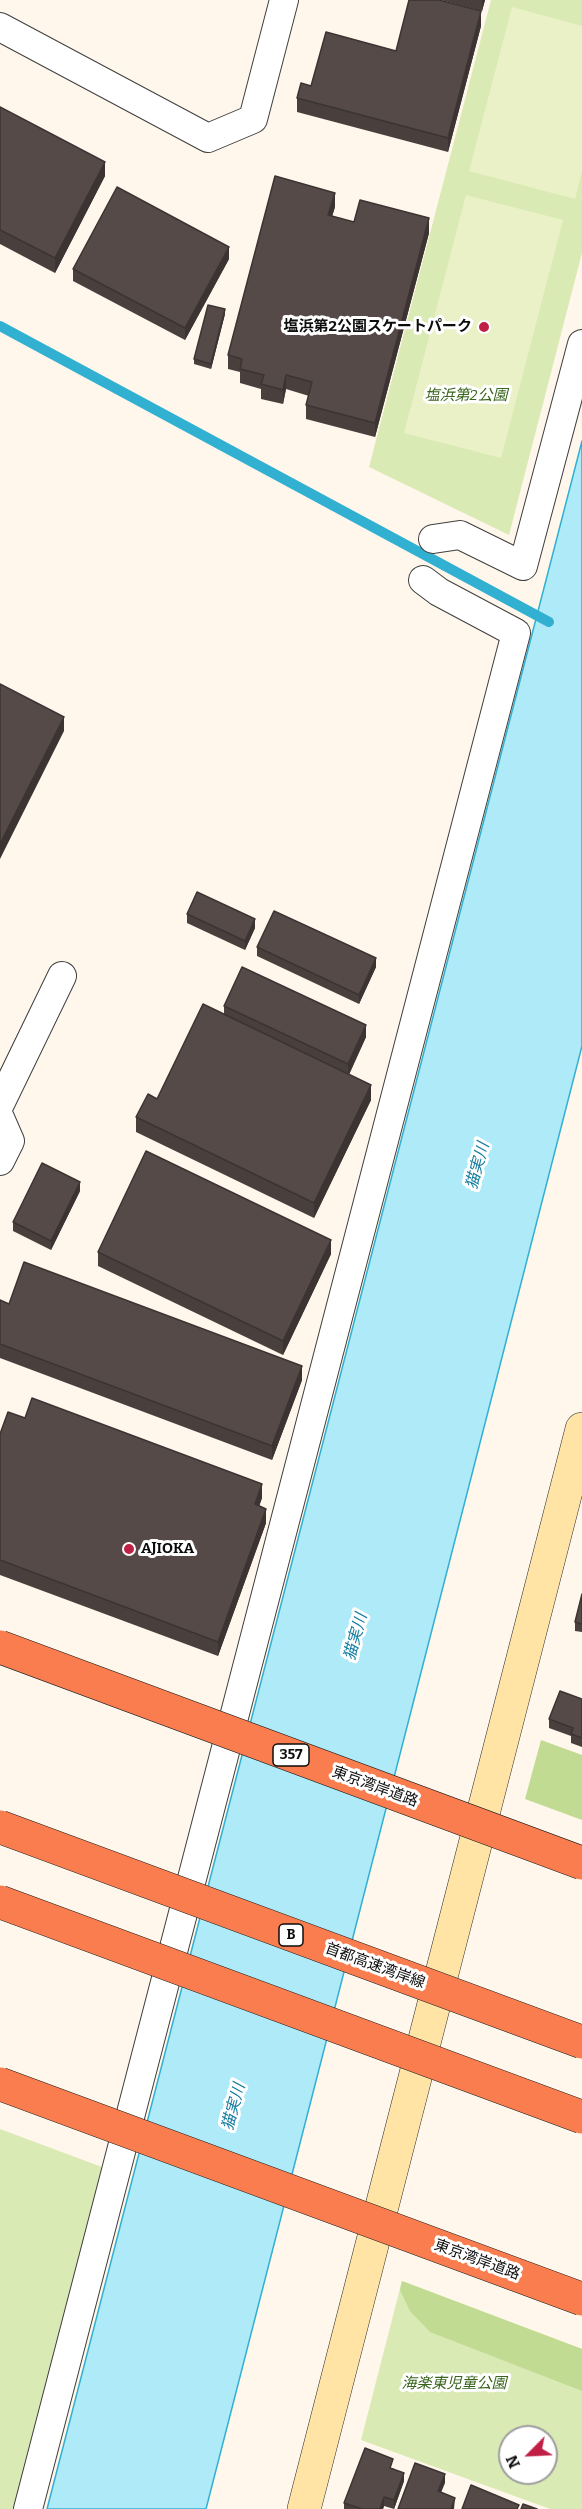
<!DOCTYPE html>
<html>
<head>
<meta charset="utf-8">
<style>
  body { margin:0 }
  #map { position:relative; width:582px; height:2509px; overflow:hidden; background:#fff7eb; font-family:Bitter,serif }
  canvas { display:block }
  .north { position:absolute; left:498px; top:2425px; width:60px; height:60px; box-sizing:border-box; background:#fff; border:2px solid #9e9e9e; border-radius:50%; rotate:246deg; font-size:16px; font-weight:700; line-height:24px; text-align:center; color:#0c0c0c }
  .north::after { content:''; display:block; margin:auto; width:21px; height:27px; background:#c02045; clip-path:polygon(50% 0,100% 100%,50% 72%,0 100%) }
</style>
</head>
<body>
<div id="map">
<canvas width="582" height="2509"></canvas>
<div class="north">N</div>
</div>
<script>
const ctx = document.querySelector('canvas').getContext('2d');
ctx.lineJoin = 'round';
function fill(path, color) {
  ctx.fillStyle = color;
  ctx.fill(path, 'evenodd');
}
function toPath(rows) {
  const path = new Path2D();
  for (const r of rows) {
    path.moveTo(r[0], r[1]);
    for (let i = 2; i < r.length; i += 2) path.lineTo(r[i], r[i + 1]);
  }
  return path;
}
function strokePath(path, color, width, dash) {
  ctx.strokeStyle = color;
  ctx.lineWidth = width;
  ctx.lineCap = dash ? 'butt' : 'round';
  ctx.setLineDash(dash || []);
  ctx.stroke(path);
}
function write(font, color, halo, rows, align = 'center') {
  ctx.font = font + ' Bitter,"Noto Sans JP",serif';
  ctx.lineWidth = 6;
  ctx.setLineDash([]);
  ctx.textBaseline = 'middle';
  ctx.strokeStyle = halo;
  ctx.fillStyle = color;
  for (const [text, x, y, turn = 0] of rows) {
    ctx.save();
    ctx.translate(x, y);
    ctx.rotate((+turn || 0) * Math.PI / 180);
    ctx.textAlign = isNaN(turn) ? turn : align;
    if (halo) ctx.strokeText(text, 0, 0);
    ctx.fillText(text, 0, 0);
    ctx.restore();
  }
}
fill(toPath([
  [491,0,582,0,582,253,509,535,369,467],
  [0,2129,102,2167,17,2509,0,2509],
  [402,2281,582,2349,582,2509,550,2509,361,2440],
  [510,2437,546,2437,546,2473,510,2473]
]), '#daeab4');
fill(toPath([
  [541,1740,582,1755,582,1820,525,1799],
  [402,2281,582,2349,582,2391,430,2332,410,2311,400,2290]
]), '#c1db92');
fill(toPath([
  [512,7,582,26,582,171,575,199,469,171],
  [466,195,563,220,501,458,404,433]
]), '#eaf1c6');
const water = toPath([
  [582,441,582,1046,206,2509,47,2509,582,441]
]);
fill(water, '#aeeaf8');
strokePath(water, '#32b0d1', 1.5);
strokePath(toPath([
  [0,326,549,622]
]), '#32b0d1', 10);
const street = toPath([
  [0,27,208,138,253,119,284,0],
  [433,539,460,535,523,566,582,344],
  [0,1104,62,976],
  [0,1118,10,1141,0,1161],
  [28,2509,516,633,439,592,423,580]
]);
const secondary = toPath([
  [304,2509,582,1429]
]);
strokePath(street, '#3f3f3f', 30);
strokePath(secondary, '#2e2e2e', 34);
strokePath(street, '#fff', 28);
strokePath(secondary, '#ffe4a6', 33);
const highwayBridge = toPath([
  [0,1647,582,1863],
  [0,1827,582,2042],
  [0,1902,582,2117],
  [0,2084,582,2299]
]);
strokePath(highwayBridge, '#1d1d1d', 34, []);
strokePath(highwayBridge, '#f97d4e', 33);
fill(toPath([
  [441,0,485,0,482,11],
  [481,26,448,152,297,112,297,98,311,86],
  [0,107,105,176,55,273,0,244],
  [335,207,332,216,354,222,429,233,375,437,306,419,306,405,309,396,286,389,283,404,261,399,261,389,240,383,240,372,228,369,228,355],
  [229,259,185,340,73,281,73,269],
  [225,314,211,369,194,364,194,359],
  [187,914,255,928,245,950,187,923],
  [257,947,376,967,359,1004,257,956],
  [224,1006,366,1037,349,1075,371,1100,314,1218,136,1132,136,1117,157,1099,224,1014],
  [80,1191,51,1250,13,1231,13,1222],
  [98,1252,331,1254,283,1355,98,1266],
  [0,1300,9,1304,302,1380,272,1460,0,1358],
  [25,1418,262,1498,259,1506,266,1523,218,1656,0,1575,0,1434],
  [582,1594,582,1632,575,1631,575,1622],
  [582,1699,582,1747,571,1743,571,1736,549,1728,549,1719],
  [393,2468,404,2481,394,2509,384,2506,383,2509,344,2509,344,2503]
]), '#49403e');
fill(toPath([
  [482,0,485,0,482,11],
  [481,11,481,26,448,152,448,138],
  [105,162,105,176,55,273,55,258],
  [335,193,335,207,328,230,328,215],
  [429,218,429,233,375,437,375,423],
  [229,247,229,259,185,340,185,328],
  [225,309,225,314,211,369,211,364],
  [286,375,286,389,283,404,283,390],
  [64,717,64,731,0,859,0,844],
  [255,919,255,928,245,950,245,941],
  [376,958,376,967,359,1004,359,995],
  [366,1025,366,1037,348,1076,348,1064],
  [371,1085,371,1100,314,1218,314,1203],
  [80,1182,80,1191,51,1250,51,1241],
  [331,1240,331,1254,283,1355,283,1341],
  [302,1366,302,1380,272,1460,272,1446],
  [262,1484,262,1498,255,1518,255,1504],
  [266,1509,266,1523,218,1656,218,1642],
  [404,2473,404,2481,394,2509,394,2500],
  [445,2474,445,2483,438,2500,438,2491],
  [384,2497,384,2506,383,2509,380,2509],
  [455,2498,454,2509,451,2509]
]), '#3c3432');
const building = toPath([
  [409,0,439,0,481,11,448,138,297,98,301,83,311,86,326,32,396,51,409,0],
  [0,107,105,162,55,258,0,230,0,107],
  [275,176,335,193,328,215,354,222,360,200,429,218,375,423,306,405,312,382,286,375,283,390,261,384,264,375,240,369,242,359,228,355,275,176],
  [117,187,229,247,185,328,73,269,117,187],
  [208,305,225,309,211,364,194,359,208,305],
  [0,684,64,717,0,844,0,684],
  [197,892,255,919,245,941,187,914,197,892],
  [274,911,376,958,359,995,257,947,274,911],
  [242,967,366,1025,348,1064,224,1006,242,967],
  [203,1004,371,1085,314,1203,136,1117,148,1094,157,1099,203,1004],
  [146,1151,331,1240,283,1341,98,1252,146,1151],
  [42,1163,80,1182,51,1241,13,1222,42,1163],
  [24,1262,302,1366,272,1446,0,1344,0,1300,9,1304,24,1262],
  [32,1398,262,1484,255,1504,266,1509,218,1642,0,1560,0,1434,8,1412,25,1418,32,1398],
  [582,1594,582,1624,575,1622,582,1594],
  [560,1691,582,1699,582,1738,571,1734,573,1728,549,1719,560,1691],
  [365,2448,393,2459,390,2468,404,2473,394,2500,384,2497,380,2509,362,2509,344,2503,365,2448],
  [415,2463,445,2474,438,2491,455,2498,451,2509,398,2509,415,2463],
  [471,2485,519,2505,517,2509,462,2509,471,2485],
  [523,2504,537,2509,521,2509,523,2504]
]);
fill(building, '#554a48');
strokePath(building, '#3c3432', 1.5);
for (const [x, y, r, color] of [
  [484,327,6,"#c02045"],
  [129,1549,6,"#c02045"]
]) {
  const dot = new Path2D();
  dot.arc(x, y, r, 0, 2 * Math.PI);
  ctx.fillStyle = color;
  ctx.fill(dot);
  strokePath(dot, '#fff', 2);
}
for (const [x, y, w] of [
  [291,1755,36],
  [291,1935,24]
]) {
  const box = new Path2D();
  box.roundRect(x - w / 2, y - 11, w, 22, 4.5);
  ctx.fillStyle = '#fff';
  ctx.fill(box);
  strokePath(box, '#0c0c0c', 1.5);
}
write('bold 14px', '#0c0c0c', null, [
  ["357",291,1755],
  ["B",291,1935]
]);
write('bold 15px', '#0c0c0c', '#fff', [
  ["塩浜第2公園スケートパーク",472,327],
  ["AJIOKA",141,1549,"left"]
], 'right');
write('italic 15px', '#38651b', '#fff', [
  ["塩浜第2公園",466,396],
  ["海楽東児童公園",454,2384]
]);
write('15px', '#0c0c0c', '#fff', [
  ["東京湾岸道路",375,1787,20],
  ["首都高速湾岸線",375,1966,20],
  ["東京湾岸道路",477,2260,20]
]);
write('italic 16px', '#127da1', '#fff', [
  ["猫実川",478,1166,-75],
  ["猫実川",356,1637,-75],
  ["猫実川",234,2107,-75]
]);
</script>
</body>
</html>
